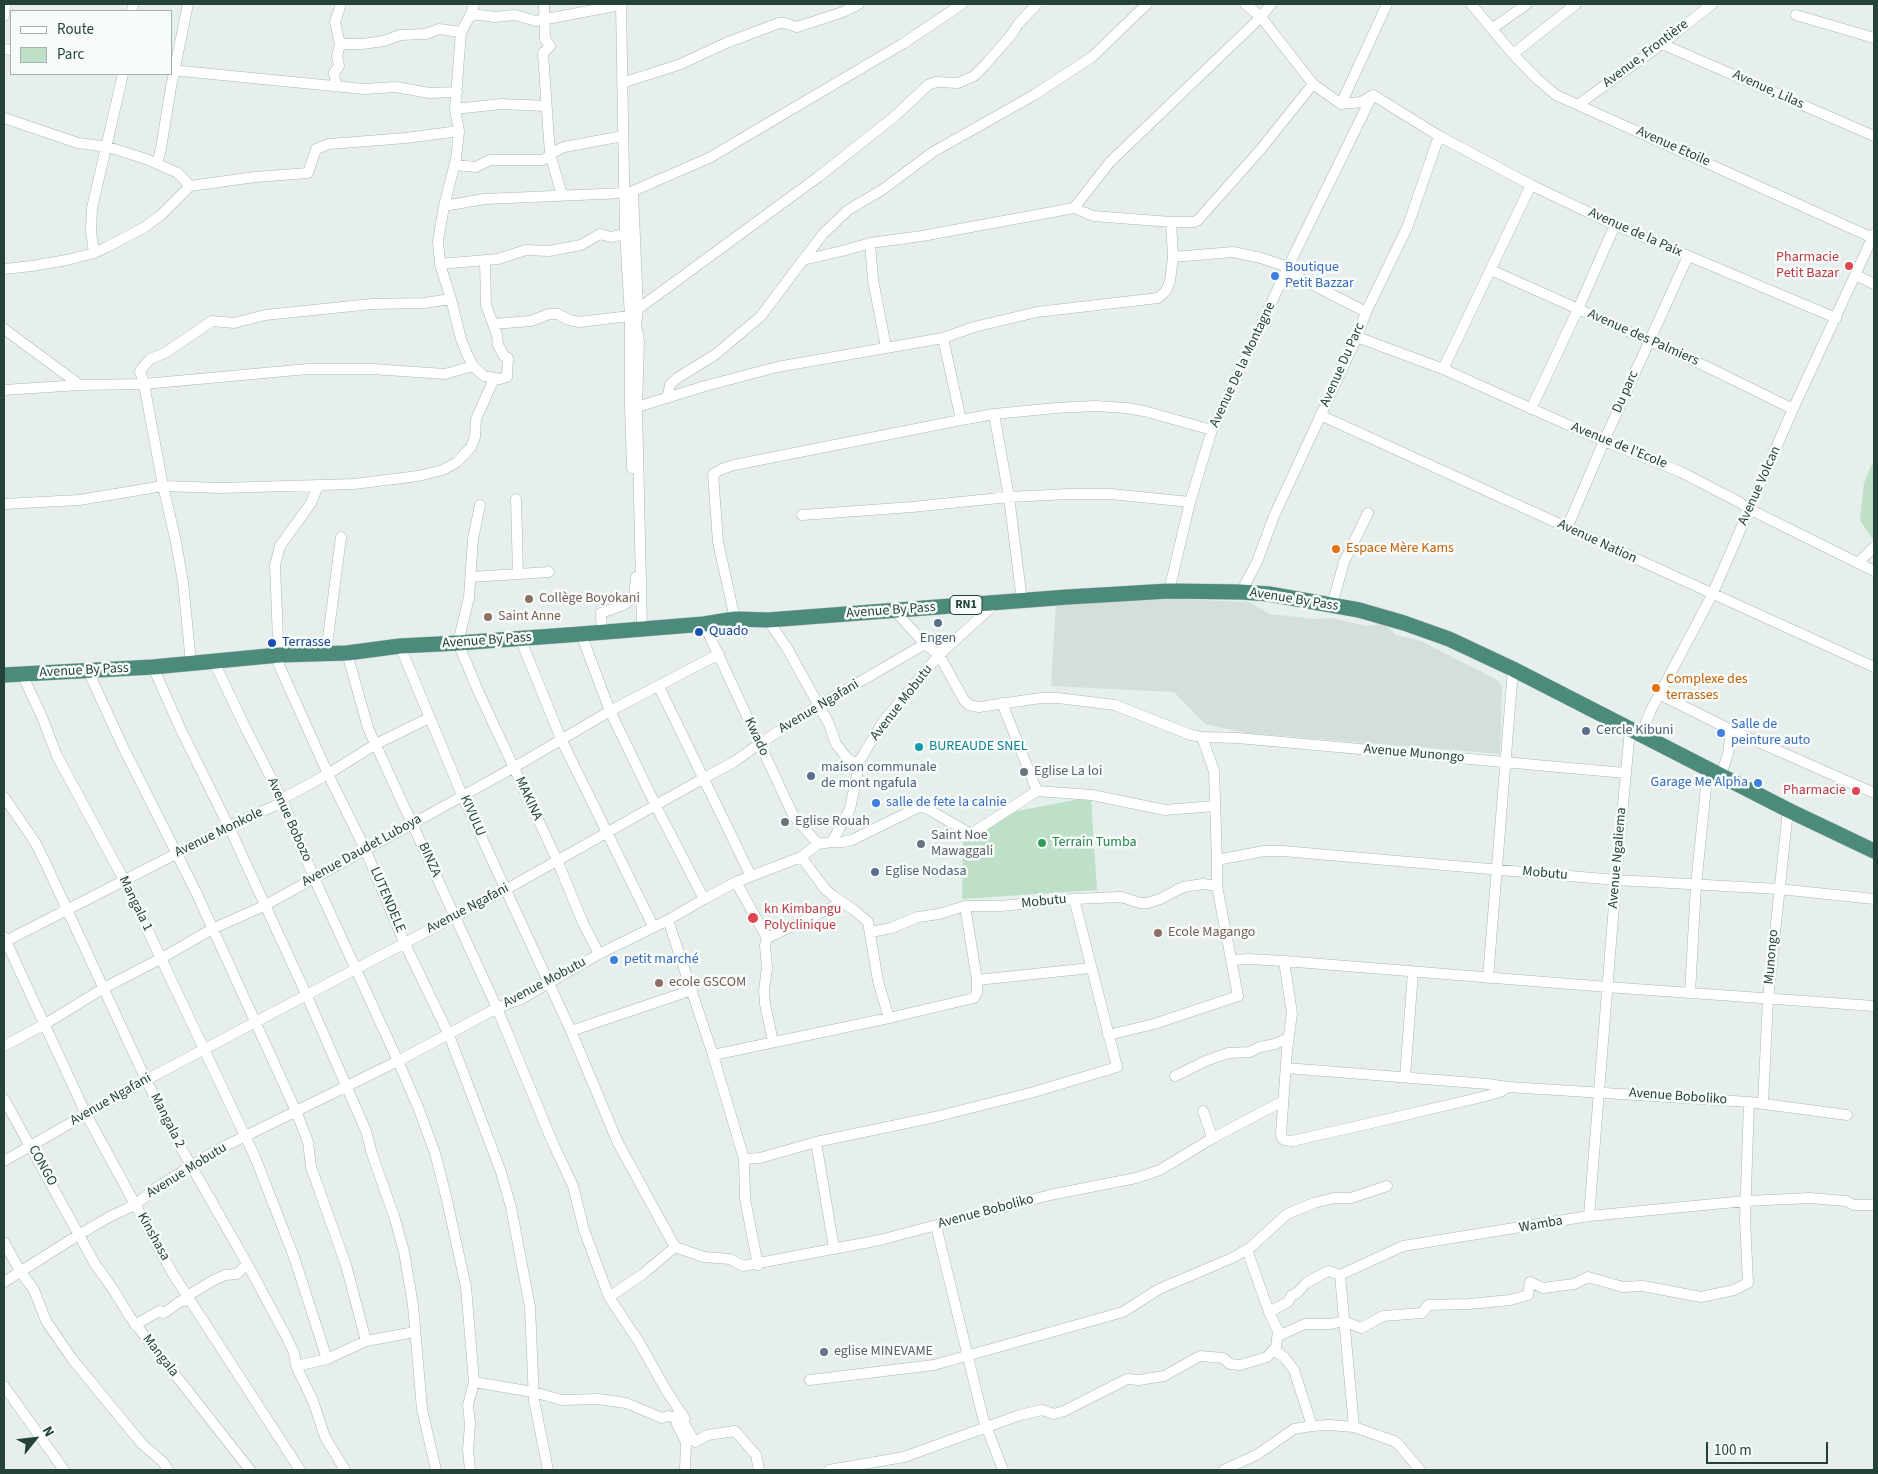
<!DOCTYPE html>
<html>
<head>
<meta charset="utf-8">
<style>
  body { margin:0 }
  #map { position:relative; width:1878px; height:1474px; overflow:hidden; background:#e6efeb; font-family:"Source Sans 3",sans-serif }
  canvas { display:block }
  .frame { position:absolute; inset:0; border:5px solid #24423a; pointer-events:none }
  .legend { position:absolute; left:10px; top:10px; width:162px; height:65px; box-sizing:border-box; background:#f7fbf9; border:1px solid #a3b1ad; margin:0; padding:6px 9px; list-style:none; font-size:15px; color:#24423a }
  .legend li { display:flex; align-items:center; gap:10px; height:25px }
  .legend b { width:25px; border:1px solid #a3b1ad }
  .north { position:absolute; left:10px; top:1414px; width:50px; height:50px; -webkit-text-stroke:4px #f7fbf9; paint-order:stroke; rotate:61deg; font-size:14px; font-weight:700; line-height:20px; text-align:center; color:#24423a }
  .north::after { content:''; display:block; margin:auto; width:18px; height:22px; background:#24423a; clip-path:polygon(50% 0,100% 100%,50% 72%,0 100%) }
  .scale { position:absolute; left:1706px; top:1442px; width:122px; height:22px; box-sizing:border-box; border:2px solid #24423a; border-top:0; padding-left:6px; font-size:15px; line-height:18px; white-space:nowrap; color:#24423a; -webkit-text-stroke:4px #f7fbf9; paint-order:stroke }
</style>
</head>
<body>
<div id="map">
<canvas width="1878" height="1474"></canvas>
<div class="frame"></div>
<ul class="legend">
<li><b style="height:6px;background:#fff"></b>Route</li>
<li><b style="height:14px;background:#bfe0c8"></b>Parc</li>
</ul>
<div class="north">N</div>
<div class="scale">100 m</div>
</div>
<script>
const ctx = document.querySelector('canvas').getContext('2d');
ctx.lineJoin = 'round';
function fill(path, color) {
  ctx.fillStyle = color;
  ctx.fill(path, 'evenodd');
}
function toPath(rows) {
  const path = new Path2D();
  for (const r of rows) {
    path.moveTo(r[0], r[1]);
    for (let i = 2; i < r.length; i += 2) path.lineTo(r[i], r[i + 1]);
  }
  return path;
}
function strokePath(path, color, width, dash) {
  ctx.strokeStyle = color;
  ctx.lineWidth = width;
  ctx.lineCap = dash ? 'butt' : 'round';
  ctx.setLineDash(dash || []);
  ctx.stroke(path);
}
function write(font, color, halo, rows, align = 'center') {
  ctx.font = font + ' "Source Sans 3",sans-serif';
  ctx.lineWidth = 5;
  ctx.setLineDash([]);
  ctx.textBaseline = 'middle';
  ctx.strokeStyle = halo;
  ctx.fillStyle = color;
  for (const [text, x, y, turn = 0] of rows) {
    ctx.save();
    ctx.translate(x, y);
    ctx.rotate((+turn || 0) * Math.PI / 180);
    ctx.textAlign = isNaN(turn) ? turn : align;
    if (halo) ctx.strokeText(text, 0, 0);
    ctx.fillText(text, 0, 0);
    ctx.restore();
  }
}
fill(toPath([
  [1174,599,1249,602,1270,614,1314,619,1333,618,1366,626,1384,624,1396,635,1421,641,1497,680,1502,687,1500,754,1246,733,1205,724,1174,692,1051,686,1056,604]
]), '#d4dfda');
fill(toPath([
  [1874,463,1874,539,1871,537,1860,520,1864,483,1871,466],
  [1091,797,1097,890,962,899,963,842,1017,811]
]), '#bfe0c8');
const minor = toPath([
  [474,4,471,14,461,32,455,109,459,131,456,159,444,206,438,241,440,264,451,299,461,339,467,354,473,366,484,376,500,379,507,377,508,358,504,356,498,345,497,335,486,305,485,260],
  [544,4,545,39,550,46,543,53,550,154,562,195],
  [621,4,625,234,630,316,630,407,632,468],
  [1245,4,1261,17,1313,84,1341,104,1361,102,1373,95,1439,136,1531,185,1615,225,1836,318],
  [1471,4,1513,54,1536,78,1556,95,1873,238],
  [132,11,133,4],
  [471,14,495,17,515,15,536,21,620,5],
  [1796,15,1874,38],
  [4,16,5,4],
  [1493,28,1527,4],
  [340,44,362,44,384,41,400,35,426,34,439,29,461,32],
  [1662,44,1874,136],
  [4,49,11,50],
  [1513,54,1576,4],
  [171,70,364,89,396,87,429,93,457,92],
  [622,83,681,64,726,43,779,23,784,23,797,27,843,12,859,4],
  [336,85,334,73,339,66,337,56,340,44,335,22,340,7],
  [1341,104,1387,4],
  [1579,104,1662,44,1712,4],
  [455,109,501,104,546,106],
  [4,118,78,143,108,147,146,159,178,173,190,186],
  [157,164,161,148,171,87,188,4],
  [454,165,476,167,490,160,543,160,556,151,564,147,623,136],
  [444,206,484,199,625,193],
  [1074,208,1110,162,1261,17,1271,4],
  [870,243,873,280,886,347],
  [94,253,91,231,92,208,123,74],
  [1173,257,1233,252,1261,258,1288,267],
  [803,260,823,234,848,210,882,190,933,152,1034,95,1092,57,1147,4],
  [440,264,498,259,526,250,549,251,581,245,600,234,611,237,625,234],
  [4,269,32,266,67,260,94,253,107,247,145,227,162,214,190,186,255,177,308,173,316,149,329,144,406,138,459,131],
  [1491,270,1701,364,1793,409],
  [1286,271,1366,312],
  [1856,275,1874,284],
  [638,309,818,177,894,117,928,85,936,82,958,83,974,76,985,65,1012,34,1018,24,1037,4],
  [493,324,531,321,549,314,558,314,569,320,579,322,630,316],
  [4,329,80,385],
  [1357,337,1443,369,1604,441,1681,472,1739,502,1749,509,1874,571],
  [943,338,961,420],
  [1443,369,1531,185],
  [4,390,80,385,144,384,308,369,372,369,445,374,473,366],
  [667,398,670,385,676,379,716,354,761,316,803,260,846,250,870,243,922,236,1074,208,1093,216,1171,222,1194,222,1198,220,1261,149,1313,84],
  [637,407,705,386,777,367,943,338,974,327,1037,312,1158,298,1166,291,1170,281,1173,257,1171,222],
  [1531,409,1578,309,1615,225],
  [994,414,1009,497,1022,601],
  [1320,415,1874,667],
  [318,486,311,503,280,546,275,565,279,665,328,774,365,849,404,942,449,1035,501,1172,511,1207,530,1307,534,1400,548,1470],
  [516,499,518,574],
  [4,504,79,500,163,486,220,488,354,484,418,476,443,470,457,462,471,447,475,437,476,419,494,379],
  [480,505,473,539,469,597,458,643,479,693,557,860,583,923,599,954],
  [802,515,912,507,1009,497,1068,494,1111,494,1190,502],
  [1567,528,1604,441,1688,256],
  [1858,563,1874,547],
  [471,577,549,572],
  [1169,591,1190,502,1212,430,1288,267,1372,96],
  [1241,592,1257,562,1274,516,1357,337,1366,312,1407,228,1439,136],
  [1332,605,1344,562,1368,513],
  [895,611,925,644,939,655,964,700,969,705,979,707,1041,698,1058,698,1115,705,1191,735,1202,737,1238,738,1625,773],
  [735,619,718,542,713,474,722,469,734,465,961,420,994,414,1056,408,1095,406,1126,408,1144,411,1212,430],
  [768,620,787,648,829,724,836,744,847,758,859,765],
  [704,624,793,815,818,844],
  [642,629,637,407,639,341,636,325,638,309,633,191,709,158,904,43,962,4],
  [602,632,601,613,623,605,634,598,636,577],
  [581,634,610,711,656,806,704,899],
  [520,638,561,739,653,926],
  [400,646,462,795,571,1031,618,1143,675,1247],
  [326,653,341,537],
  [347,653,368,728,497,1008,552,1141,573,1186,584,1230,609,1297,639,1342,666,1390,685,1419],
  [214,662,245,727,282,799,314,878,398,1061,418,1107,435,1153,446,1196,466,1287,474,1382,468,1405,470,1424,468,1450,470,1470],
  [191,663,183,582,176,542,163,486,144,384,140,371,150,359,165,353,212,321,234,323,265,315,372,304,424,303,451,299],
  [153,667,181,730,229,827,307,996,366,1131,372,1154,395,1219,404,1252,413,1305,422,1409,436,1470],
  [88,671,123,747,196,892,296,1111,308,1142,311,1167,346,1265,366,1341],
  [22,674,42,717,57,756,124,880,255,1157,294,1257,327,1359],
  [659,687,751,876],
  [1659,694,1731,730,1874,793],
  [1002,703,1037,791],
  [1641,734,1651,710,1712,595,1793,409,1874,234],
  [1721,775,1728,754,1731,730],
  [4,797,35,842,45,862,146,1080,180,1146,249,1267,287,1338,294,1353,296,1366,313,1401,325,1437,345,1470],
  [832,842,843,842,852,840,919,807,926,808,971,834,1037,791,1092,795,1165,810,1215,806],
  [801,857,825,889,833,896,854,910,868,922,878,981,889,1018],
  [1217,860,1264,851,1283,851,1616,880,1779,889,1874,899],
  [736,882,767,938,765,945,767,968,764,990,765,1004,773,1042],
  [668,920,713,1055,744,1159,745,1199,758,1265],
  [871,932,891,928,918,917,939,914,965,906,1000,906,1074,899,1121,897,1140,903,1148,903,1160,899,1183,887,1203,884,1217,886],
  [4,937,86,1114,173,1274,300,1470],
  [767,938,841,903],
  [4,942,246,818,279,804,282,799,328,774,376,744,429,718],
  [1231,960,1249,959,1284,961,1607,987,1874,1006],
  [1284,961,1292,1013,1287,1050,1281,1134,1282,1138,1284,1140,1292,1141,1367,1124,1482,1097,1500,1092,1508,1087],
  [1488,978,1513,669],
  [977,980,1091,968],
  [1690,993,1696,885,1708,768],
  [571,1031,692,990],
  [1108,1035,1154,1024,1238,996,1217,886,1217,860,1214,771,1202,737],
  [4,1046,45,1024,104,988,162,958,212,929,264,906,513,768,610,711,719,654],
  [713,1055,889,1018,974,998,977,993,977,980,965,906],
  [1286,1068,1488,1084,1508,1087,1749,1102,1847,1115],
  [1175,1076,1208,1060,1228,1053,1250,1052,1260,1047,1275,1044,1288,1038],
  [1405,1077,1413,972],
  [4,1099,95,1264,113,1289,130,1317,250,1470],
  [1763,1104,1768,999,1788,810],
  [1203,1111,1210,1131,1211,1139],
  [816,1142,834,1248],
  [744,1159,760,1158,816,1142,935,1117,1034,1092,1117,1067,1074,899],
  [4,1161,146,1080,505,890,704,778,734,762,759,744,818,706,925,644],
  [1589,1216,1616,880,1630,729],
  [936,1226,983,1418,1003,1470],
  [4,1242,20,1271,34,1290,46,1321,73,1360,142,1444,163,1462,168,1470],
  [675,1247,704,1257,730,1259,743,1266,880,1240,1050,1195,1136,1178,1160,1170,1211,1139,1283,1101],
  [1340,1275,1354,1427],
  [4,1282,80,1234,111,1216,135,1205,156,1188,215,1151,398,1061,497,1008,523,998,599,954,668,920,704,899,736,882,801,857,818,844,832,842,850,809,860,760,883,722,939,655,997,602],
  [609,1297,643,1274,675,1247],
  [1269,1312,1288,1302,1291,1296,1297,1293,1306,1283,1328,1271,1340,1275,1403,1246,1589,1216,1746,1201,1810,1198,1846,1201,1854,1205,1874,1205],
  [135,1325,159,1311,164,1313,181,1301,185,1301,187,1296,214,1280,225,1275,237,1274,247,1264],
  [1278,1336,1305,1324,1331,1324,1344,1321,1361,1328,1383,1316,1422,1313,1428,1305,1469,1304,1510,1300,1528,1295,1530,1282,1543,1288,1574,1284,1588,1277,1623,1287,1643,1286,1701,1297,1734,1290,1748,1283,1745,1219,1749,1102],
  [1275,1351,1284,1357,1294,1370,1312,1426],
  [296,1366,327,1359,366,1341,415,1332],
  [810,1380,934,1365,1123,1312,1159,1289,1232,1258,1251,1247,1287,1214,1314,1203,1334,1198,1351,1198,1387,1186],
  [474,1382,533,1392,562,1400,598,1399,626,1403,662,1418,668,1416,685,1419],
  [4,1386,64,1470],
  [685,1470,686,1442,677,1424,683,1422,695,1442,708,1435,735,1431,756,1455,759,1470],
  [829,1470,904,1457,1020,1415,1042,1410,1054,1414,1064,1411,1127,1379,1139,1380,1164,1376,1200,1356,1223,1358,1230,1364,1240,1365,1267,1357,1276,1347,1278,1331,1269,1312,1247,1250],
  [1224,1470,1258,1454,1294,1429,1312,1426,1329,1425,1354,1427,1394,1441,1399,1445,1420,1470]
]);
const trunk = toPath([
  [4,675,153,667,279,655,347,653,400,646,458,643,581,634,704,624,735,619,768,620,1068,597,1169,591,1241,592,1269,594,1359,610,1404,623,1449,639,1513,669,1788,810,1874,851]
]);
strokePath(minor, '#a8b8b2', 11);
strokePath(trunk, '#c2cac8', 16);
strokePath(minor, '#fff', 10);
strokePath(trunk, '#4c8a7c', 15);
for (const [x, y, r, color] of [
  [1849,266,5,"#e0444e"],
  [1275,276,5,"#3f7fe0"],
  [1336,549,5,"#e8710a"],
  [529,599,5,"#8d6e63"],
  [488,617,5,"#8d6e63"],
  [938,623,5,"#5c6f8a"],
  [699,632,5,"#1a4fb4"],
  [272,643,5,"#1a4fb4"],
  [1656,688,5,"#e8710a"],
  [1586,731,5,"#5c6f8a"],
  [1721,733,5,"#3f7fe0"],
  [919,747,5,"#0f9aa8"],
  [1024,772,5,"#6b7280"],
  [811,776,5,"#5c6f8a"],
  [1758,783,5,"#3f7fe0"],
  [1856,791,5,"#e0444e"],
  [876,803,5,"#3f7fe0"],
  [785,822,5,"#6b7280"],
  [1042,843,5,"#2e9e5b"],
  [921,844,5,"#6b7280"],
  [875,872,5,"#5c6f8a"],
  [753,918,6,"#e0444e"],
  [1158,933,5,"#8d6e63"],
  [614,960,5,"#3f7fe0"],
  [659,983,5,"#8d6e63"],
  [824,1352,5,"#6b7280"]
]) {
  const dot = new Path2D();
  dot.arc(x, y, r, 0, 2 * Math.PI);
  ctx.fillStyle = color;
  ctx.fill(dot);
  strokePath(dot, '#f7fbf9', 2);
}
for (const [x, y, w] of [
  [966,605,32]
]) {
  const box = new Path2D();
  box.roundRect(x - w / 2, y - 9.5, w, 19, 4);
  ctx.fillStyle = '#f7fbf9';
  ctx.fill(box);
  strokePath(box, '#24423a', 1);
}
write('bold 12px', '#24423a', null, [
  ["RN1",966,605]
]);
write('14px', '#24423a', '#f7fbf9', [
  ["Avenue, Frontière",1646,54,-37],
  ["Avenue, Lilas",1768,90,24],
  ["Avenue Etoile",1673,147,24],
  ["Avenue de la Paix",1635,233,24],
  ["Avenue des Palmiers",1643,338,24],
  ["Avenue De la Montagne",1243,365,-65],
  ["Avenue Du Parc",1343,365,-66],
  ["Du parc",1626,392,-66],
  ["Avenue de l'Ecole",1619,446,22],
  ["Avenue Volcan",1760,486,-66],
  ["Avenue Nation",1597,542,25],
  ["Avenue By Pass",1294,600,9],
  ["Avenue By Pass",891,611,-4],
  ["Avenue By Pass",487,641,-4],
  ["Avenue By Pass",84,671,-3],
  ["Avenue Mobutu",902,703,-52],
  ["Avenue Ngafani",819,707,-31],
  ["Kwado",756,737,65],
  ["Avenue Munongo",1414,754,5],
  ["MAKINA",528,799,65],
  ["KIVULU",472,816,66],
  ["Avenue Bobozo",289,820,66],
  ["Avenue Monkole",219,833,-26],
  ["Avenue Daudet Luboya",362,851,-29],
  ["Avenue Ngaliema",1618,858,-85],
  ["BINZA",429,860,66],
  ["Mobutu",1545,874,5],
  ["LUTENDELE",387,900,67],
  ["Mobutu",1044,902,-6],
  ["Mangala 1",135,904,64],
  ["Avenue Ngafani",468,909,-28],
  ["Munongo",1772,957,-85],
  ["Avenue Mobutu",545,983,-28],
  ["Avenue Boboliko",1678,1097,4],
  ["Avenue Ngafani",111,1100,-30],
  ["Mangala 2",167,1121,63],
  ["CONGO",42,1166,61],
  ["Avenue Mobutu",187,1171,-32],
  ["Avenue Boboliko",986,1212,-15],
  ["Wamba",1541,1225,-10],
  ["Kinshasa",153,1237,61],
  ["Mangala",160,1356,52]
]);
write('14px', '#be3a42', '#f7fbf9', [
  ["Pharmacie",1839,258],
  ["Petit Bazar",1839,274],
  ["Pharmacie",1846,791],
  ["kn Kimbangu",764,910,"left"],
  ["Polyclinique",764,926,"left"]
], 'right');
write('14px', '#366cbe', '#f7fbf9', [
  ["Boutique",1285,268],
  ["Petit Bazzar",1285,284],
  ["Salle de",1731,725],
  ["peinture auto",1731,741],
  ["Garage Me Alpha",1748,783,"right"],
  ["salle de fete la calnie",886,803],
  ["petit marché",624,960]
], 'left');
write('14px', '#c56008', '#f7fbf9', [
  ["Espace Mère Kams",1346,549],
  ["Complexe des",1666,680],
  ["terrasses",1666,696]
], 'left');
write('14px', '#785e54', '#f7fbf9', [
  ["Collège Boyokani",539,599],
  ["Saint Anne",498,617],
  ["Ecole Magango",1168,933],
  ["ecole GSCOM",669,983]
], 'left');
write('14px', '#164399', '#f7fbf9', [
  ["Quado",709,632],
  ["Terrasse",282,643]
], 'left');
write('14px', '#4e5e75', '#f7fbf9', [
  ["Engen",938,639,"center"],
  ["Cercle Kibuni",1596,731],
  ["maison communale",821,768],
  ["de mont ngafula",821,784],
  ["Eglise Nodasa",885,872]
], 'left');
write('14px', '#0d838f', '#f7fbf9', [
  ["BUREAUDE SNEL",929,747]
], 'left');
write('14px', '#5b616d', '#f7fbf9', [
  ["Eglise La loi",1034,772],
  ["Eglise Rouah",795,822],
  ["Saint Noe",931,836],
  ["Mawaggali",931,852],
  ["eglise MINEVAME",834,1352]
], 'left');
write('14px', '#27864d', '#f7fbf9', [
  ["Terrain Tumba",1052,843]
], 'left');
</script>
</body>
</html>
